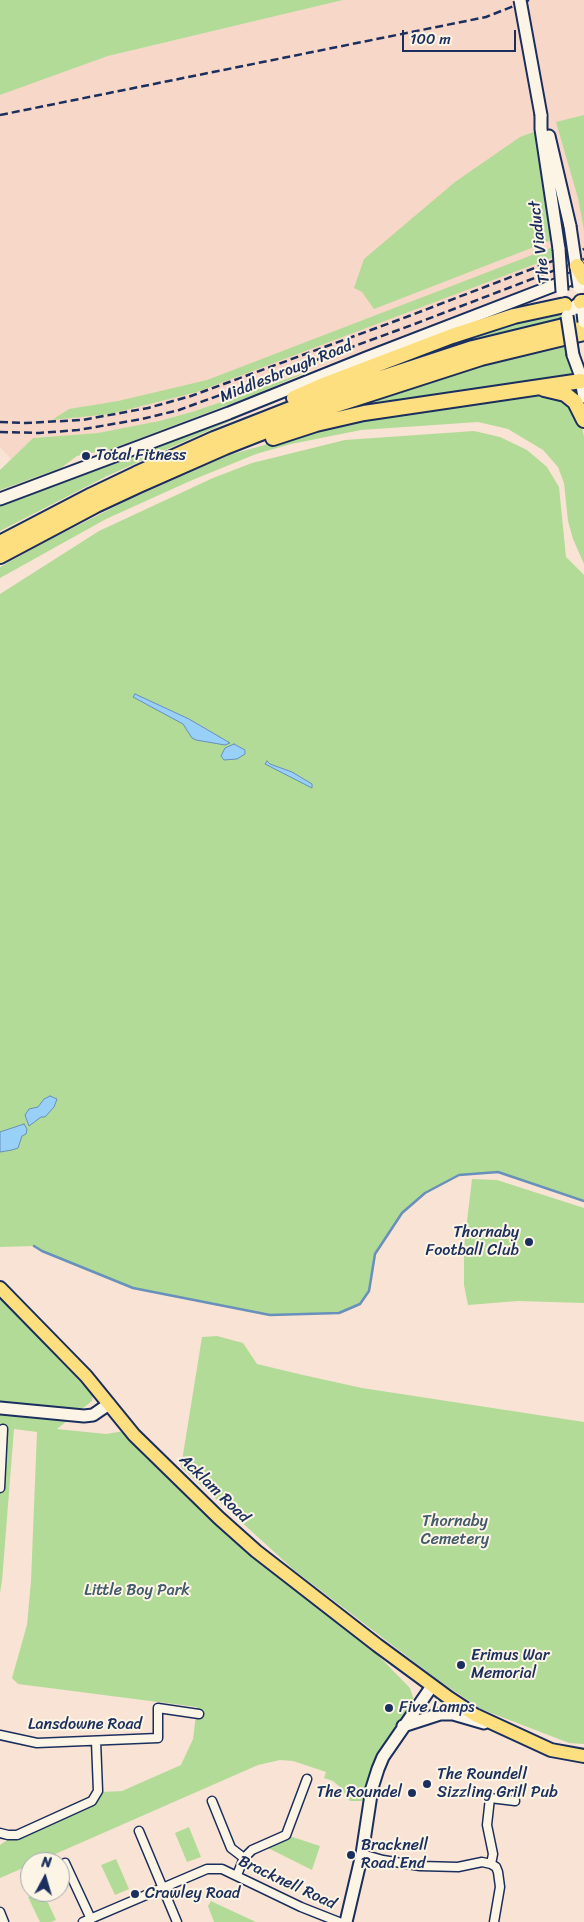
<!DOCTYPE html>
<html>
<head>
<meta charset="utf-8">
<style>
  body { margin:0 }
  #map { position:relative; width:584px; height:1922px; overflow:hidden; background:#f9e3d4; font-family:Sriracha,sans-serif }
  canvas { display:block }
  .north { position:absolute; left:20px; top:1852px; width:50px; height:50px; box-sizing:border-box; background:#fcf5e5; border:1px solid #a2a6af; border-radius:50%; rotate:6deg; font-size:14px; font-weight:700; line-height:20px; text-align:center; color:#1b2f5e }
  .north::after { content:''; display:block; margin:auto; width:18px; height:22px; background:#1b2f5e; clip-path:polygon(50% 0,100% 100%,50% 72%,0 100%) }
  .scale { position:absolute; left:402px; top:30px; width:114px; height:22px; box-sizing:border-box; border:2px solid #1b2f5e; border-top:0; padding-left:6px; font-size:15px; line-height:18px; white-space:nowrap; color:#1b2f5e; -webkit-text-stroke:4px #fcf5e5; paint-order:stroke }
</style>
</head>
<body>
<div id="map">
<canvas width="584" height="1922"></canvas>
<div class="north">N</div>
<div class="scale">100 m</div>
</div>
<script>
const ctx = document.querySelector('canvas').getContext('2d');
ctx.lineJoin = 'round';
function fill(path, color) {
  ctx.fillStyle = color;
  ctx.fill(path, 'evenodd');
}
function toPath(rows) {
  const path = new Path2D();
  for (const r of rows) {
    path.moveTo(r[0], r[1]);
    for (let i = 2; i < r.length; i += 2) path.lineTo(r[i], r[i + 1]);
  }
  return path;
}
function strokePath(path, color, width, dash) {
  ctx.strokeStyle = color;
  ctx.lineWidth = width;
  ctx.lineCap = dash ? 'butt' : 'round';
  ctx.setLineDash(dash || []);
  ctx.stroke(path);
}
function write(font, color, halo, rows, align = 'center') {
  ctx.font = font + ' Sriracha,sans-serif';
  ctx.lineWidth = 4;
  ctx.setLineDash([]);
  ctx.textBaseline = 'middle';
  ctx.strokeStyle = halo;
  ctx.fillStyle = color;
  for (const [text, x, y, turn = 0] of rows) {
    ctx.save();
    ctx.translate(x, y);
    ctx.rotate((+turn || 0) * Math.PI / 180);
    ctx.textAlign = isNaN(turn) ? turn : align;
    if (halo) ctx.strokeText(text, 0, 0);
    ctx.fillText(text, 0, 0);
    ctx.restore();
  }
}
fill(toPath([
  [343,0,584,0,584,266,313,370,300,373,195,411,141,425,98,433,33,438,11,459,0,447,0,95,108,56]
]), '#f7d7c8');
fill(toPath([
  [0,0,343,0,108,56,0,95],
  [584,115,584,230,578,198,556,122],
  [539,130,552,240,374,309,362,292,354,288,364,259,455,182,520,137],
  [553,247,554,257,197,392,110,414,52,420,69,409,118,401,207,380],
  [561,309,563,321,377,373,377,370,500,326],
  [567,346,573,380,312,419,383,395,487,365],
  [312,370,257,394,111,449,77,456,61,468,0,490,0,470,33,438,98,433,159,421,195,411],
  [544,393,567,400,581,421,584,437,584,564,573,539,568,521,564,483,558,467,543,450,508,429,478,422,361,430,291,444,256,454,190,481,106,519,0,578,0,567,51,539,126,501,229,455,353,420],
  [246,414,107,476,0,531,0,505],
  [474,431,500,437,527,450,547,467,559,487,566,557,584,575,584,1201,498,1172,459,1175,425,1193,402,1213,375,1254,369,1291,360,1304,339,1313,270,1315,133,1288,42,1251,34,1246,0,1247,0,594,99,531,213,478,252,463,345,440],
  [472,1179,497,1180,584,1208,584,1303,518,1301,468,1305,464,1285,464,1247],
  [0,1298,31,1324,90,1387,93,1394,92,1401,57,1429,106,1434,130,1430,365,1642,410,1688,414,1701,378,1755,363,1801,350,1801,340,1787,333,1781,324,1778,326,1772,293,1761,280,1760,258,1765,37,1862,30,1862,30,1865,0,1878,0,1845,13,1836,92,1801,102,1792,122,1791,181,1765,193,1739,197,1707,18,1684,12,1678,27,1625,31,1581,37,1432,14,1429,2,1581,0,1593],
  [217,1336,243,1343,257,1364,303,1375,362,1388,584,1422,584,1744,569,1743,481,1709,438,1680,294,1570,181,1467,202,1337],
  [189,1827,201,1857,187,1862,175,1833],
  [286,1835,320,1846,312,1870,262,1845],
  [116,1859,129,1889,115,1895,101,1865],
  [40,1892,43,1892,56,1920,51,1922,40,1922,28,1897],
  [211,1901,217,1904,256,1922,214,1922,208,1906]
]), '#b2db98');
const water = toPath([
  [135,694,189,719,230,743,225,745,196,740,192,738,183,724,133,697,135,694],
  [234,744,245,750,245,754,237,759,224,760,221,756,225,748,234,744],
  [267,761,270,764,292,772,312,784,312,788,265,764,267,761],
  [50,1096,57,1099,54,1107,45,1117,41,1117,29,1126,25,1115,29,1109,38,1107,44,1099,50,1096],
  [24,1124,27,1129,26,1134,22,1136,18,1148,12,1150,0,1152,0,1132,24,1124]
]);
fill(water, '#99d0f8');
strokePath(water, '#6790ba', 1);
strokePath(toPath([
  [34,1246,42,1251,133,1288,270,1315,339,1313,360,1304,369,1291,375,1254,402,1213,425,1193,459,1175,498,1172,584,1201]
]), '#6790ba', 2.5);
const street = toPath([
  [0,1488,3,1429],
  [0,1735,37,1743,158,1738,158,1708,199,1714],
  [212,1801,231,1848,244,1858],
  [139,1831,177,1922],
  [0,1833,8,1835,17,1835,92,1801,98,1791,96,1741],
  [362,1854,383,1860,420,1866,458,1867,482,1862,491,1864],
  [65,1863,91,1919],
  [237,1875,244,1858,252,1850,286,1835,307,1779],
  [0,1912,4,1922],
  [83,1922,207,1869,222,1869,301,1907,339,1922],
  [494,1922,500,1887,498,1872,496,1867,491,1864,493,1854,487,1825,490,1798,515,1801]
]);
const secondary = toPath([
  [541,115,541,129,559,249],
  [549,136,570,226],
  [574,315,575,306,581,302],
  [573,355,580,374,584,397],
  [0,499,229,413,366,358,584,274],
  [0,1408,84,1416,93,1415,109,1404],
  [403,1726,440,1714,453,1714,484,1723],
  [346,1922,362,1854,372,1788,378,1769,383,1757,432,1686]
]);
const primary = toPath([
  [0,1288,86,1376,134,1435,219,1518,256,1551,377,1645,449,1698,475,1715,551,1750,584,1756]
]);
const highway = toPath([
  [581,302,584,302],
  [544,389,565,394,575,402,584,420],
  [294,398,326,384,452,336,514,316,565,305],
  [273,438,316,424,364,413,581,381],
  [0,543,92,495,136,474,214,439,311,401,473,348,584,321],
  [0,556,96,505,139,485,225,447,317,411,481,358,584,333]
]);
strokePath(street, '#1b2f5e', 11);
strokePath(secondary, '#1b2f5e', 15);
strokePath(primary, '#1b2f5e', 16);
strokePath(highway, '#1b2f5e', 18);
strokePath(street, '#fcf5e5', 8);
strokePath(secondary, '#fcf5e5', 11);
strokePath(primary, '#fedf80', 12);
strokePath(highway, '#fedf80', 14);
strokePath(toPath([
  [0,115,486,17,529,0],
  [0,422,25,423,82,420,148,408,191,396,409,316,584,249],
  [0,432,39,433,78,430,142,419,179,410,412,325,584,259]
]), '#1b2f5e', 2.5, [8, 4]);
const secondaryBridge = toPath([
  [520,0,541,115],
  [570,226,579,287],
  [559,249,562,291],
  [583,313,584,322],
  [567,316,573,355]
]);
const highwayBridge = toPath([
  [577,266,584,278]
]);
strokePath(secondaryBridge, '#1b2f5e', 15, []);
strokePath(highwayBridge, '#1b2f5e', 18, []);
strokePath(secondaryBridge, '#fcf5e5', 11);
strokePath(highwayBridge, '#fedf80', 14);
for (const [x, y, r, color] of [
  [86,456,5,"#1b2f5e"],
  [529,1242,5,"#1b2f5e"],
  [461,1665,5,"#1b2f5e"],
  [389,1708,5,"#1b2f5e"],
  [427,1784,5,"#1b2f5e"],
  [412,1793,5,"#1b2f5e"],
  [351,1855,5,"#1b2f5e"],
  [135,1894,5,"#1b2f5e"]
]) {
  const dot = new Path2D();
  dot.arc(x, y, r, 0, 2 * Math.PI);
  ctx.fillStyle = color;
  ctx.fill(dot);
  strokePath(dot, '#fcf5e5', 2);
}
write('16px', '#1b2f5e', '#fcf5e5', [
  ["The Viaduct",540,242,-97],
  ["Middlesbrough Road",286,372,-22],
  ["Acklam Road",214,1489,44],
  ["Lansdowne Road",85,1725],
  ["Bracknell Road",287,1883,25]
]);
write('16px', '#1b2f5e', '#fcf5e5', [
  ["Total Fitness",96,456],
  ["Thornaby",519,1233,"right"],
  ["Football Club",519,1251,"right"],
  ["Erimus War",471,1656],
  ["Memorial",471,1674],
  ["Five Lamps",399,1708],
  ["The Roundell",437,1775],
  ["Sizzling Grill Pub",437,1793],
  ["The Roundel",402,1793,"right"],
  ["Bracknell",361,1846],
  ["Road End",361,1864],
  ["Crawley Road",145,1894]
], 'left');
write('16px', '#415a6c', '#fcf5e5', [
  ["Thornaby",455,1522],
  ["Cemetery",455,1540],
  ["Little Boy Park",137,1591]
]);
</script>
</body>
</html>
